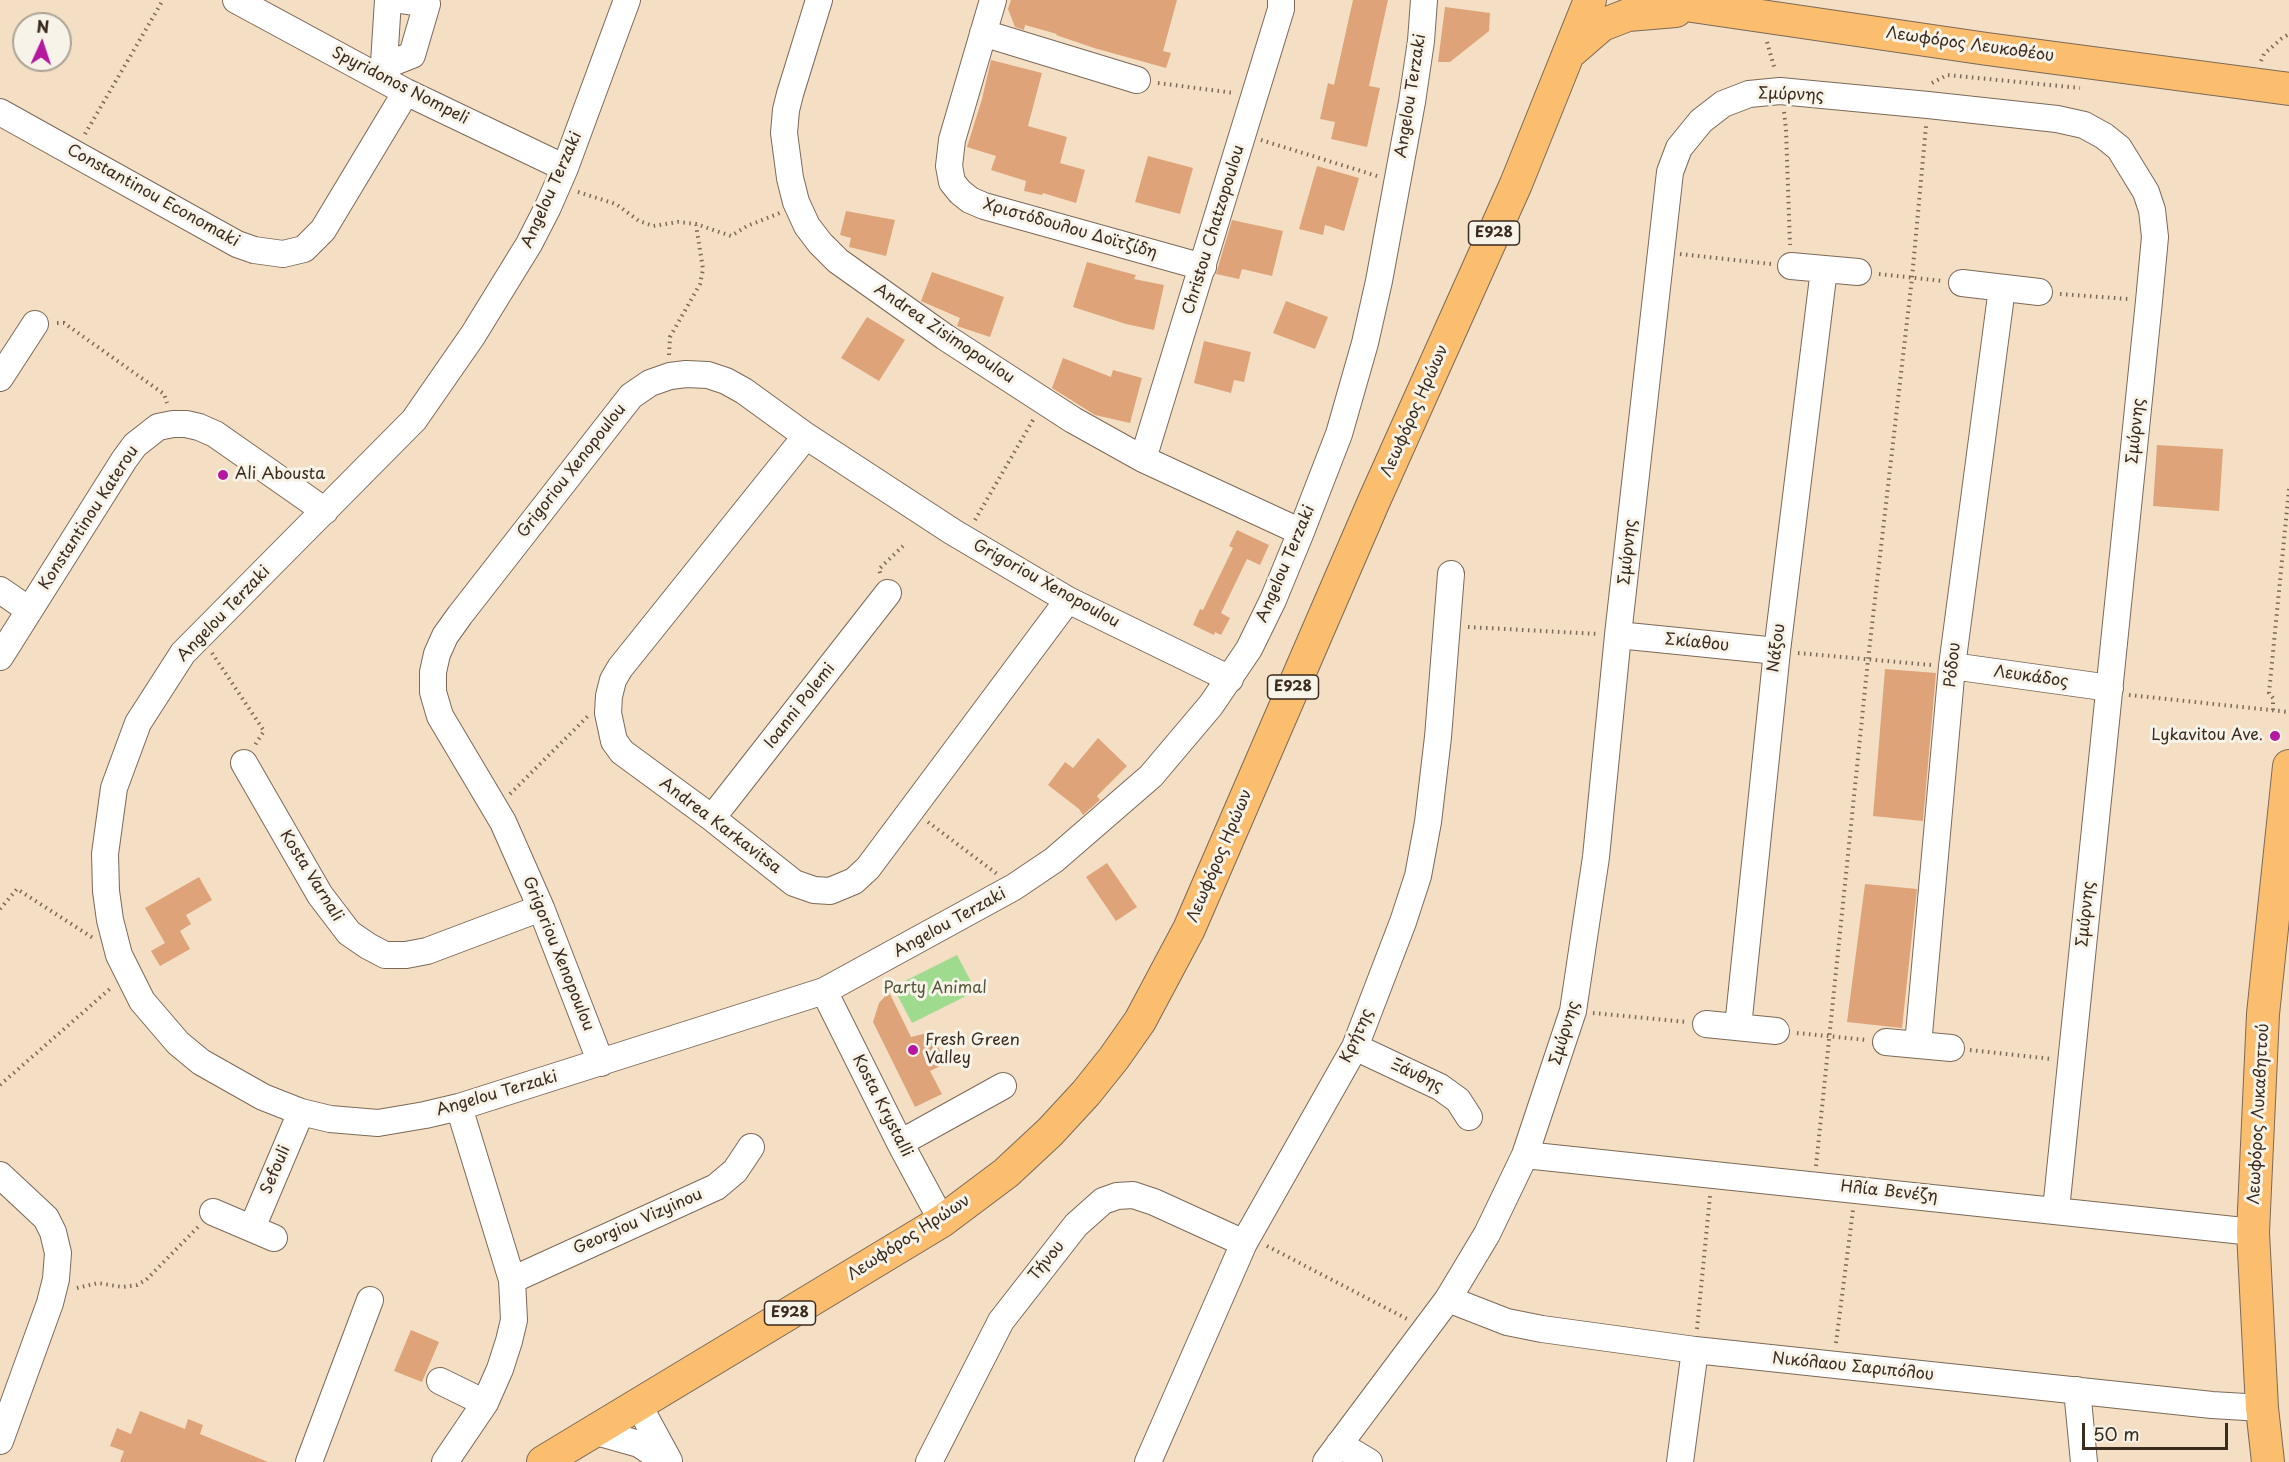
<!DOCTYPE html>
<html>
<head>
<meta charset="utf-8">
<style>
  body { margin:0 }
  #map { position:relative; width:2289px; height:1462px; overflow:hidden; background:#f4dfc4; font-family:"Playpen Sans",sans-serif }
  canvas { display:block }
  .north { position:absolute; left:12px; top:12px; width:60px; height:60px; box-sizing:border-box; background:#f7f3e8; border:2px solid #aca397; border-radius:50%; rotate:3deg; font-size:16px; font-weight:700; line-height:24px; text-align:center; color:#3b2a1e }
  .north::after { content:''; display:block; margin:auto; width:21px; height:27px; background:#b5179e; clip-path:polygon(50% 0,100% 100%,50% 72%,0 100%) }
  .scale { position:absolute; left:2082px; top:1423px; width:146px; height:27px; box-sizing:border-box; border:3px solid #3b2a1e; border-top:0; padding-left:8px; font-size:18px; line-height:21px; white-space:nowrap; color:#3b2a1e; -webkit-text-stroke:4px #f7f3e8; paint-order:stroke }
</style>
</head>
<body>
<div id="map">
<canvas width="2289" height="1462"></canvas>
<div class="north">N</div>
<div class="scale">50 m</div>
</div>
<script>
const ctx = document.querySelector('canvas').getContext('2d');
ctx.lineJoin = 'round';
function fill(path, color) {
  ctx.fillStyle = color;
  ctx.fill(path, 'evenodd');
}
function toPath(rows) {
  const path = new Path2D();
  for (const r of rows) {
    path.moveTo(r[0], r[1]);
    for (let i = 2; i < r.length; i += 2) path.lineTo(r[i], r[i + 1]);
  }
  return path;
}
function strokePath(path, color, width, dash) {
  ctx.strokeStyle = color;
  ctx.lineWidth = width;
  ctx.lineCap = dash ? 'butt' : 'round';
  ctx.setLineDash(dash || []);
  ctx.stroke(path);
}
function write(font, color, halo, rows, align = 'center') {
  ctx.font = font + ' "Playpen Sans",sans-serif';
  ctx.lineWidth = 6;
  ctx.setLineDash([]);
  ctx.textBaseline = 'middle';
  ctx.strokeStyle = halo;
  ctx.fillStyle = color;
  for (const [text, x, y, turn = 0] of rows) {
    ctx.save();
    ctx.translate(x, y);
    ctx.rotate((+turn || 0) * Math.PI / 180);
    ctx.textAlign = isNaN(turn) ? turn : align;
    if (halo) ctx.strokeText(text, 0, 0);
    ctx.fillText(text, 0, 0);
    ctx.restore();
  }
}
fill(toPath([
  [957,955,976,991,912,1023,893,987]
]), '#9edb8f');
fill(toPath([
  [1011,0,1177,0,1163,51,1171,53,1166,68,1094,48,1056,35,1057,34,1025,25,1024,30,1015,27,1008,9],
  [1353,0,1388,0,1369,86,1380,88,1367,147,1331,139,1335,122,1320,119,1328,83,1334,85],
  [1445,7,1490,13,1489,31,1450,62,1438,62],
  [991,60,1042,73,1028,126,1067,137,1060,163,1085,170,1076,203,1043,193,1042,195,1024,191,1026,181,991,170,996,156,967,147,982,99],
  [1148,156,1193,168,1180,214,1135,202],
  [1317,166,1359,178,1344,231,1325,225,1323,235,1299,229],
  [846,211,895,220,886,256,849,247,851,238,840,235],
  [1232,220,1283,231,1272,276,1242,269,1239,279,1216,274],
  [1087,262,1136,275,1134,279,1164,285,1154,330,1126,324,1073,307],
  [932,272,1004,297,990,337,957,326,960,318,921,301],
  [1286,301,1328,317,1315,349,1273,333],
  [867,317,905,340,879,381,841,358],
  [1204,341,1251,352,1244,382,1234,380,1231,393,1194,383],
  [1063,358,1111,377,1113,370,1142,378,1130,423,1095,415,1052,388],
  [2157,445,2223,449,2219,511,2153,506],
  [1237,530,1269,545,1260,565,1247,559,1221,613,1230,618,1221,635,1215,632,1214,635,1193,625,1200,609,1203,610,1233,548,1229,546],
  [1885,669,1936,673,1923,821,1873,816],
  [1098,738,1127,766,1097,796,1100,800,1083,815,1079,809,1048,785,1065,762,1073,768],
  [1107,863,1137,907,1116,921,1086,877],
  [199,877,212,900,186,915,191,924,180,931,190,949,160,966,151,951,165,943,145,908],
  [1865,884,1917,889,1902,1028,1847,1022],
  [889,992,911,1037,931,1032,946,1063,930,1071,942,1094,915,1107,873,1022,879,1003],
  [411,1330,439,1342,422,1382,394,1371],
  [140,1411,185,1429,188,1419,203,1425,200,1434,268,1462,120,1462,124,1451,110,1446,117,1428,131,1434]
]), '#dea379');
const minor = toPath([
  [236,0,406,92,565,168],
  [627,0,565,168,548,207,529,244,473,335,414,420,183,653,138,723,114,788,105,854,106,891,110,920,119,955,142,1001,178,1043,201,1062,263,1097,301,1112,330,1119,378,1123,425,1115,459,1107,824,991,1014,887,1054,860,1151,776,1211,705,1249,649,1273,600,1301,532,1339,434,1365,343,1379,281,1412,102,1421,41,1424,0],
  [819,0,790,94,786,110,784,133,790,178,796,202,807,226,820,243,838,261,945,337,1073,420,1143,459,1301,532],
  [993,0,952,140,949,166,952,182,960,192,970,200,984,206,1203,267],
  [983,33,1137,80],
  [384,66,412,55,427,4,400,0],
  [383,79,388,0],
  [0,112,237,244,254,250,283,254,304,249,323,230,406,92],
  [1791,266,1858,272],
  [1962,283,2039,292],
  [0,378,35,324],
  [806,436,620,668,613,680,609,696,608,713,614,741,622,752,712,818,794,883,814,890,830,891,854,881,868,868,1068,600],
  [1143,459,1281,9,1281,0],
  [0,590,29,610],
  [1618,635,1777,651],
  [0,657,124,460,135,445,158,427,173,424,186,424,199,427,215,434,325,511],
  [1952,666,2110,688],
  [244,763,320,895,349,933,368,946,385,955,406,955,427,951,541,908],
  [712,818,888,593],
  [824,991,900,1143,942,1221],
  [1706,1024,1776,1031],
  [1738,1027,1777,651,1824,269],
  [1886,1042,1951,1048],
  [1918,1045,1952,666,2002,288],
  [1355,1047,1440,1087,1458,1100,1469,1117],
  [601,1063,541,908,503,822,440,716,433,692,433,672,437,654,445,636,460,615,631,396,650,383,670,376,686,374,708,375,726,381,744,391,806,436,953,532,1068,600,1230,679],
  [900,1143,1003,1086],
  [1525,1155,2253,1232],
  [0,1175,46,1218,53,1232,58,1253,56,1279,50,1303,0,1441],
  [213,1212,274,1238],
  [252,1228,301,1112],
  [512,1280,716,1187,735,1171,751,1147],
  [1448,1299,1507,1322,1542,1329,1695,1350,2212,1405,2262,1408],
  [440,1381,485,1403],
  [2077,1390,2084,1462],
  [638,1404,669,1461],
  [593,1431,639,1444,666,1462],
  [1339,1444,1369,1462],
  [309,1462,370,1300],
  [445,1462,485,1403,500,1369,509,1341,514,1320,512,1280,459,1107],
  [929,1462,1001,1321,1076,1225,1103,1201,1117,1196,1133,1195,1154,1202,1244,1243],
  [1148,1462,1244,1243,1355,1047,1403,922,1418,876,1428,822,1438,737,1451,574],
  [1326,1462,1448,1299,1487,1234,1525,1155,1573,1011,1596,857,1618,635,1670,172,1679,148,1701,121,1723,104,1749,94,1780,91,1928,105,2057,119,2084,125,2104,136,2119,148,2146,192,2152,210,2155,237,2149,301,2056,1210],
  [1680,1462,1695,1350]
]);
const major = toPath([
  [1651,0,1987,49,2289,89],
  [1572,51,1602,25,1628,15,1676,11],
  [543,1462,942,1221,1006,1173,1050,1132,1086,1093,1114,1058,1140,1021,1189,929,1374,501,1516,184,1590,0],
  [2268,1462,2262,1408,2253,1232,2263,1014,2289,766]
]);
strokePath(minor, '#7c6958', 28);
strokePath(major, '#7c6958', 34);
strokePath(toPath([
  [1767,42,1775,70],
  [2261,61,2264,54,2281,39,2289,34],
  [1158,83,1234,93],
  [1932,83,1947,75,2080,88],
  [1784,112,1786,129,1790,245],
  [85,134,163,0],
  [1261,140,1377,176],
  [578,192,616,204,639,221,653,226,678,222,696,224,731,236,747,226,780,213],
  [1680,254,1771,264],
  [1879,274,1943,281],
  [2060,294,2128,299],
  [57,323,64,323,164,394,167,403],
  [669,355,670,337,700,284,703,269,696,225],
  [975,520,1033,420],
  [880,573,879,569,903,546],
  [1468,627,1599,634],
  [212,653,264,731,255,745],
  [1798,653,1931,665],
  [2129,695,2289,712],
  [2273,710,2273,698,2269,693,2289,489],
  [510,794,588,716],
  [928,822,997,874],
  [0,909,17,889,93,938],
  [1593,1013,1687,1022],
  [1797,1033,1867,1040],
  [1970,1050,2052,1059],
  [0,1085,112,987],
  [1816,1166,1868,660,1912,278,1926,126],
  [1267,1246,1407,1319],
  [77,1288,98,1283,122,1287,137,1285,146,1280,198,1227],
  [1697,1329,1710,1196],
  [1836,1343,1853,1210]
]), '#7c6958', 4, [1.5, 4.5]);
strokePath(minor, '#fff', 26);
strokePath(major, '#fbbd6e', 32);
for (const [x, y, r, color] of [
  [223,475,6,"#b5179e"],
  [2275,736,6,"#b5179e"],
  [913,1050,6,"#b5179e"]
]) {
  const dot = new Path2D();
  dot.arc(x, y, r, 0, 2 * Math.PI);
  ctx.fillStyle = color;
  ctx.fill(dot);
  strokePath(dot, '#f7f3e8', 2);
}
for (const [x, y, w] of [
  [1494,233,51],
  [1293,687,51],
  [790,1313,51]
]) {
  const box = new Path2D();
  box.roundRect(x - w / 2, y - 12, w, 24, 4.5);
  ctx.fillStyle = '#f7f3e8';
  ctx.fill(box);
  strokePath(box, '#3b2a1e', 1.5);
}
write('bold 15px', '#3b2a1e', null, [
  ["E928",1494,233],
  ["E928",1293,687],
  ["E928",790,1313]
]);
write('16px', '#3b2a1e', '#f7f3e8', [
  ["Λεωφόρος Λευκοθέου",1970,45,8],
  ["Spyridonos Nompeli",400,86,27],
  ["Σμύρνης",1791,95,2],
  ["Angelou Terzaki",1411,96,-81],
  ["Angelou Terzaki",552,190,-66],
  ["Constantinou Economaki",153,196,29],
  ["Χριστόδουλου Δοϊτζίδη",1070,229,16],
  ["Christou Chatzopoulou",1214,230,-73],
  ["Andrea Zisimopoulou",944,334,34],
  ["Λεωφόρος Ηρώων",1415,411,-66],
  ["Σμύρνης",2136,431,-84],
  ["Grigoriou Xenopoulou",572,471,-52],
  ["Konstantinou Katerou",89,518,-57],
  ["Σμύρνης",1628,552,-84],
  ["Angelou Terzaki",1286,564,-67],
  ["Grigoriou Xenopoulou",1046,584,29],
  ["Angelou Terzaki",224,614,-46],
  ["Σκίαθου",1697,643,6],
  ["Νάξου",1777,648,-83],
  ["Ρόδου",1953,665,-84],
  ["Λευκάδος",2031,677,8],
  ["Ioanni Polemi",800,706,-52],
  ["Andrea Karkavitsa",720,826,37],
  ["Λεωφόρος Ηρώων",1220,856,-67],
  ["Kosta Varnali",311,876,58],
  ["Σμύρνης",2086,914,-84],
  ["Angelou Terzaki",950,923,-29],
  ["Grigoriou Xenopoulou",558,954,68],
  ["Σμύρνης",1565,1033,-73],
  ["Κρήτης",1357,1036,-66],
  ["Ξάνθης",1417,1076,26],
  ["Angelou Terzaki",497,1094,-16],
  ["Kosta Krystalli",882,1106,63],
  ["Λεωφόρος Λυκαβηττού",2259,1114,-87],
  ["Sefouli",276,1170,-67],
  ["Ηλία Βενέζη",1889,1192,6],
  ["Georgiou Vizyinou",638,1222,-24],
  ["Λεωφόρος Ηρώων",909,1238,-33],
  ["Τήνου",1047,1261,-51],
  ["Νικόλαου Σαριπόλου",1853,1367,6]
]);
write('16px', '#3b2a1e', '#f7f3e8', [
  ["Ali Abousta",235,475],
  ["Lykavitou Ave.",2263,736,"right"],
  ["Fresh Green",925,1041],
  ["Valley",925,1059]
], 'left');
write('16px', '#54563a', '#f7f3e8', [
  ["Party Animal",935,989]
]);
</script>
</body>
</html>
